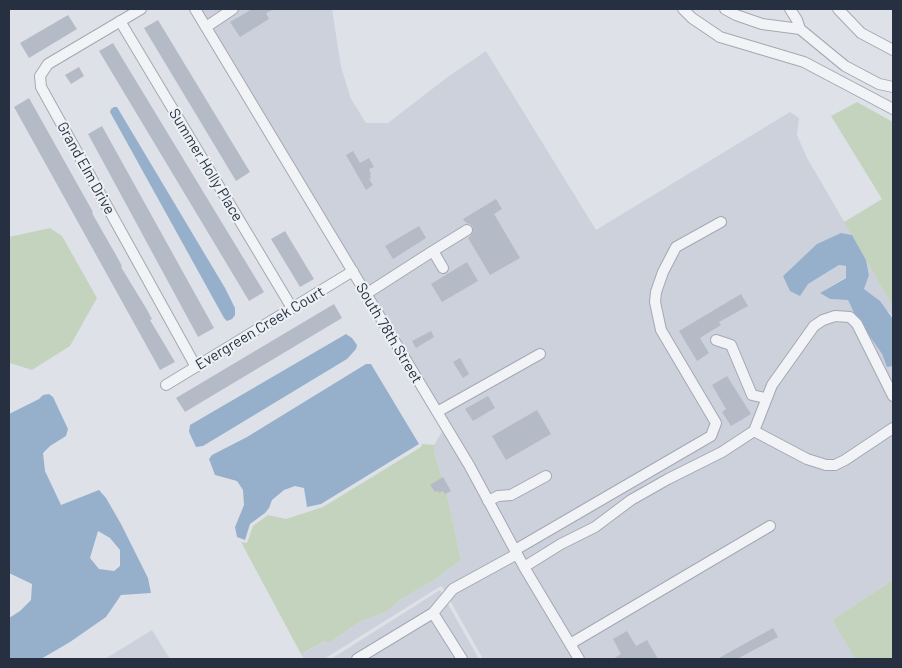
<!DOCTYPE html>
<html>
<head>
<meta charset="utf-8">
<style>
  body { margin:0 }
  #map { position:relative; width:902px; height:668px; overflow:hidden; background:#dee2e8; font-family:Barlow,sans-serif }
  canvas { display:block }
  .frame { position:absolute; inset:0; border:10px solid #263040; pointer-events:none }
</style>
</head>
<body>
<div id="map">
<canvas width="902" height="668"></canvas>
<div class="frame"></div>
</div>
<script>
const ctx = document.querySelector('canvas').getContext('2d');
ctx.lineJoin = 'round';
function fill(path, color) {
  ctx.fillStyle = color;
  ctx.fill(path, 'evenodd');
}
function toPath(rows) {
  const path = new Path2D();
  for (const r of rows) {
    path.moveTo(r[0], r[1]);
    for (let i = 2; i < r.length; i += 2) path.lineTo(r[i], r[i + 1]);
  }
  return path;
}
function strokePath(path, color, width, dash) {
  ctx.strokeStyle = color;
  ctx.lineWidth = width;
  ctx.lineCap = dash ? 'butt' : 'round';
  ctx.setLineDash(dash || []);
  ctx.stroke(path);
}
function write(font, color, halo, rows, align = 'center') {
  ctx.font = font + ' Barlow,sans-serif';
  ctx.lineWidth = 4;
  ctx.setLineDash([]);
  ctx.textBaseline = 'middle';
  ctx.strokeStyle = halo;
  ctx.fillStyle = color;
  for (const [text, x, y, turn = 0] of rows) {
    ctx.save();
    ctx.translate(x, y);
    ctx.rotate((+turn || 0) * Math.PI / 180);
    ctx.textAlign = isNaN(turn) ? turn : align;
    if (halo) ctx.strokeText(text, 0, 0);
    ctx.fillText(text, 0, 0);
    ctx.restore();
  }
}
fill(toPath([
  [199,9,332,9,341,67,351,99,366,123,388,123,449,76,486,51,596,230,790,112,799,118,797,135,807,158,852,235,841,233,796,264,783,276,808,284,839,265,846,266,846,277,820,293,830,299,848,300,855,315,882,354,887,366,893,366,893,580,832,620,855,659,584,659],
  [866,260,893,307,893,319,891,314,864,289,869,275],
  [443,430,574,659,483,659,443,588,441,586,324,659,304,659,301,654,326,641,329,643,361,621,386,612,400,600,434,580,461,560,446,490,435,456,434,445],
  [440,590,479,659,331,659],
  [152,630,170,659,104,659,105,659]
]), '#ccd1db');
fill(toPath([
  [857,102,893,122,893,307,844,222,882,199,831,116],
  [50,228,62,236,97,298,70,346,32,370,10,363,9,360,9,237],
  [422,444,434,445,435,456,446,490,461,560,434,580,400,600,386,612,361,621,329,643,325,641,301,654,241,542,247,543,253,526,268,515,286,519,323,507,421,447],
  [893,580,893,659,855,659,832,620]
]), '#c4d3be');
fill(toPath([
  [114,107,117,107,225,288,235,308,235,315,232,319,227,321,224,318,110,112,111,109],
  [841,233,852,235,866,260,869,275,864,289,880,301,893,319,893,366,887,367,882,354,855,315,848,300,830,299,820,293,846,278,846,266,839,265,808,284,800,296,790,291,783,276,817,244],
  [346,334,352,338,357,345,356,349,347,359,203,446,196,447,189,432,190,425],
  [366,364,371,364,419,444,321,504,307,507,304,488,295,486,284,490,272,500,269,508,265,513,250,524,245,540,237,537,235,527,244,505,243,490,237,481,215,475,209,459,212,455,247,437],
  [49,394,53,397,68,429,66,436,50,446,43,453,45,471,61,505,99,490,106,498,121,524,148,578,151,593,121,595,106,617,70,642,41,659,9,659,9,618,20,611,31,600,32,584,9,573,9,414,39,399,43,395],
  [98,531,110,538,120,550,120,566,114,571,99,569,90,558]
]), '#96b0cb');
fill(toPath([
  [252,9,274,9,266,13,269,19,240,37,230,22],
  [68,15,77,29,29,58,20,43],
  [158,20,250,172,236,181,144,28],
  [113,43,264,292,249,301,99,51],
  [79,67,84,76,71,84,65,75],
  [29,98,93,212,92,213,116,255,122,266,121,267,146,308,152,319,150,320,175,362,160,370,14,107],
  [102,126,214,328,198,337,88,134],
  [353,151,360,163,369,158,374,167,369,169,371,174,370,175,371,178,369,179,373,185,366,190,346,155],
  [496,199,502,209,494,214,520,258,490,275,468,238,472,234,473,227,470,224,466,223,463,219],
  [419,226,426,238,393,259,385,246],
  [285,231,314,279,300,287,271,239],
  [467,262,478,281,442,302,431,284],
  [741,294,748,306,719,322,721,325,700,338,709,353,697,361,679,331],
  [334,304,342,318,185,412,176,398],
  [431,331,434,337,416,348,412,341],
  [460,358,469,374,463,378,453,362],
  [727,376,751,414,731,426,722,412,726,409,712,385],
  [488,396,495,408,473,421,465,409],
  [537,410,551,434,506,460,492,436],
  [443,477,451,491,445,494,443,491,439,493,438,491,435,492,430,485],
  [773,628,778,637,737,659,717,659],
  [627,631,636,646,647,640,658,659,613,659,621,654,613,639]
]), '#b5bbc6');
const minor = toPath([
  [141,9,48,64,40,76,41,87,196,367],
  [195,9,469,465,524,567,579,659],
  [683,9,692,18,720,37,804,62,893,109],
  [725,9,736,15,762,24,800,29,845,66,879,84,893,87],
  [790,9,797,20,800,29],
  [838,9,861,33,893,50],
  [120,21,292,308],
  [206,27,233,9],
  [433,251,467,230],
  [366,294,433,251,443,268],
  [716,340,731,345,752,395,765,398],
  [166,385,353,271],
  [437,412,540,354],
  [754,431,807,459,826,465,835,465,845,460,893,428],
  [488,501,498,496,511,495,546,476],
  [515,550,711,436,716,423,661,330,655,302,656,292,663,272,676,247,721,222],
  [524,567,561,544,595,527,631,500,668,479,722,452,754,431,772,385,814,326,823,320,835,316,850,317,857,324,893,396],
  [433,613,462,659],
  [570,644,770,526],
  [357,659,433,613,453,589,517,554]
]);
strokePath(minor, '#a3a9b2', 12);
strokePath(minor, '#f1f3f7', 10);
write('15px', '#263040', '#edf1f6', [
  ["Summer Holly Place",206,165,59],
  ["Grand Elm Drive",86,168,61],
  ["Evergreen Creek Court",260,328,-31],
  ["South 78th Street",389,333,59]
]);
</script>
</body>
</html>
